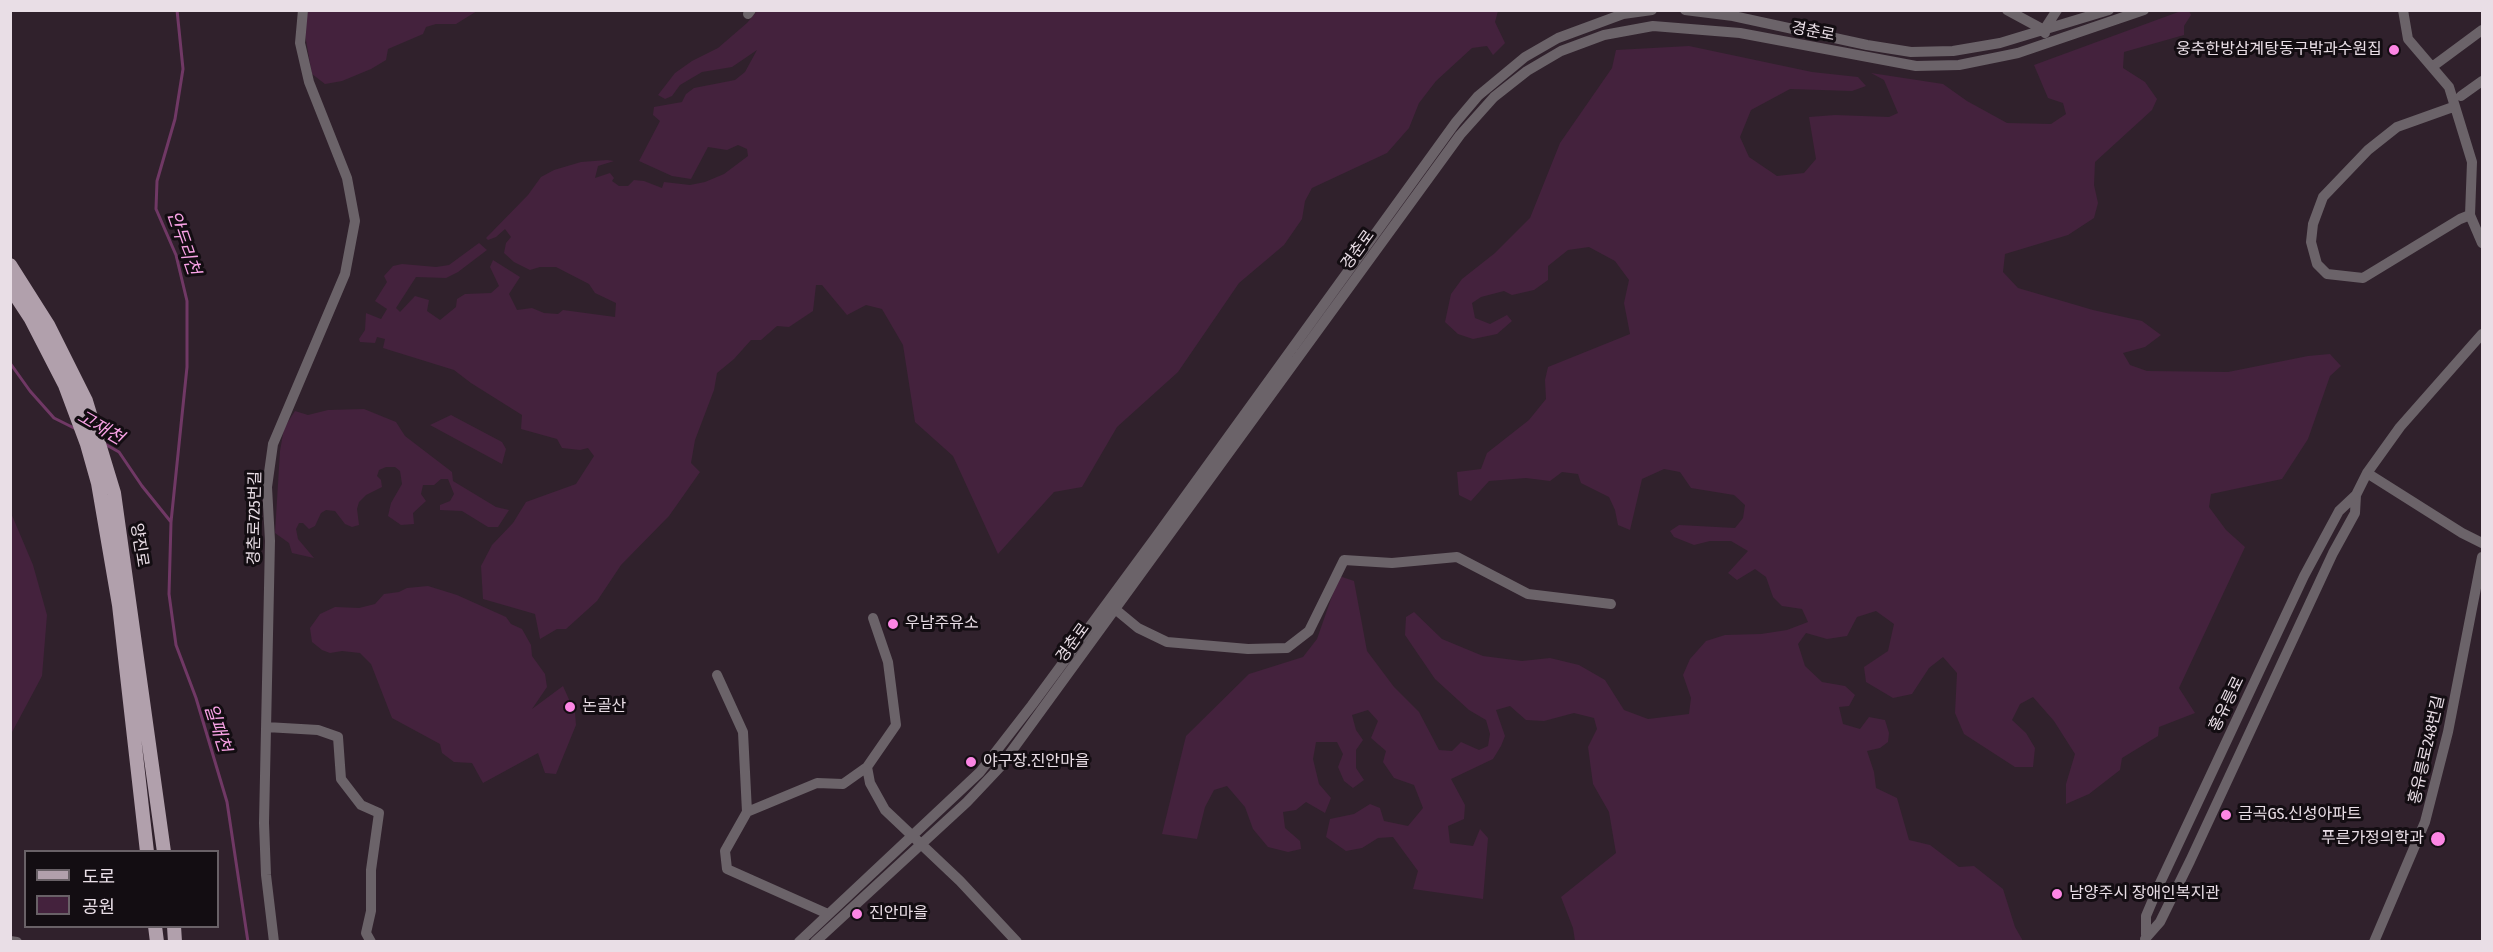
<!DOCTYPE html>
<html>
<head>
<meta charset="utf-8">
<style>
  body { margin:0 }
  #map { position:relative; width:2493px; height:952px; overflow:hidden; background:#30212c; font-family:"Fira Sans Condensed","Noto Sans KR",sans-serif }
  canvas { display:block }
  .frame { position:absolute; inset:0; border:12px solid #e9dee6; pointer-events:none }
  .legend { position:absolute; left:24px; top:850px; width:195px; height:78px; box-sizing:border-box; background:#130d12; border:2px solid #696167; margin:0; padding:8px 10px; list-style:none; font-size:18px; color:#e9dee6 }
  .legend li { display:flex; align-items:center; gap:12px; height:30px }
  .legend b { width:30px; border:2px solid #696167 }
</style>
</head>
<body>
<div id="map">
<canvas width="2493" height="952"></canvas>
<div class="frame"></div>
<ul class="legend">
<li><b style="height:8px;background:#b1a0ac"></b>도로</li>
<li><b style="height:16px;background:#44223d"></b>공원</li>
</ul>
</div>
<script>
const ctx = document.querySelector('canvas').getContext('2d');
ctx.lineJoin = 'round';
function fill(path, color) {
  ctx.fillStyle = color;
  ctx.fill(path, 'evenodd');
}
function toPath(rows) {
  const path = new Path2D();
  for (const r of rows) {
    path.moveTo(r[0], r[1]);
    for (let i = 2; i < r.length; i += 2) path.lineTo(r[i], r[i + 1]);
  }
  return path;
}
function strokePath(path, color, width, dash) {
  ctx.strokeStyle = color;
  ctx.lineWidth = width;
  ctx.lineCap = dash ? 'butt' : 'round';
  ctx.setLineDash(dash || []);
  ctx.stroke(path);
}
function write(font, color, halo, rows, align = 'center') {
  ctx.font = font + ' "Fira Sans Condensed","Noto Sans KR",sans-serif';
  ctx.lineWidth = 6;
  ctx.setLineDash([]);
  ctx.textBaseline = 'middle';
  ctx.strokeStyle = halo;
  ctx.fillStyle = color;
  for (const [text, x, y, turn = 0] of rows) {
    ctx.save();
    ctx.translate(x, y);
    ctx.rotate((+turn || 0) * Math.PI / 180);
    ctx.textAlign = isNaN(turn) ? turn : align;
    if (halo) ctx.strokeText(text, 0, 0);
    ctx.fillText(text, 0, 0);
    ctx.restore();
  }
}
fill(toPath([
  [308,11,477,11,456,24,436,24,426,27,423,34,388,49,386,60,371,69,342,81,325,84,312,74,304,29],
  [757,11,1498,11,1495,22,1505,43,1493,55,1487,46,1472,48,1436,81,1419,103,1409,128,1387,153,1312,188,1305,201,1302,219,1284,245,1239,283,1178,372,1117,427,1082,487,1054,492,998,554,953,456,915,422,903,345,882,309,866,305,847,315,822,285,816,285,813,311,789,327,777,326,761,340,751,340,734,359,717,373,714,390,695,440,691,463,700,472,669,516,621,565,597,601,566,629,557,629,540,639,535,614,483,599,481,566,492,545,513,523,526,502,576,484,594,456,588,448,580,450,562,448,557,439,521,429,522,415,471,383,454,370,383,348,385,339,377,337,375,343,360,342,359,339,365,330,366,313,381,319,387,309,375,301,387,282,384,276,393,266,402,264,436,267,449,265,479,243,487,250,458,272,446,278,416,277,396,308,400,312,415,296,429,300,427,311,440,320,456,307,457,299,465,294,491,293,499,286,490,267,493,260,520,277,509,294,517,310,532,308,544,313,558,314,563,310,615,317,616,303,595,293,589,284,556,267,540,267,530,270,514,262,504,253,506,243,511,237,505,229,496,237,488,240,486,238,528,195,541,177,554,170,581,162,607,160,614,161,598,166,595,178,610,173,614,178,612,181,619,186,628,186,634,180,644,181,662,188,664,182,690,185,705,182,724,174,748,156,747,149,738,145,727,150,708,147,691,179,672,176,639,161,660,121,653,115,654,107,682,102,686,94,694,88,735,80,745,72,757,50,732,67,702,72,680,85,672,96,665,99,658,95,675,73,692,61,718,48,747,23],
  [2181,11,2189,11,2191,15,2184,26,2184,35,2124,52,2123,68,2145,82,2157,99,2152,110,2095,162,2094,185,2098,203,2094,218,2068,235,2005,254,2003,272,2018,288,2093,310,2142,321,2161,335,2145,347,2123,353,2130,365,2147,371,2228,372,2308,356,2330,354,2341,366,2330,376,2308,439,2282,479,2211,494,2209,507,2226,530,2245,547,2179,688,2195,713,2159,727,2158,736,2122,758,2120,770,2089,794,2066,804,2066,784,2075,754,2054,721,2033,697,2020,704,2012,720,2026,733,2035,748,2033,767,2015,767,1964,734,1955,713,1957,673,1943,657,1929,668,1912,694,1893,698,1866,682,1864,667,1888,651,1894,624,1876,611,1857,617,1847,636,1827,639,1806,633,1798,644,1805,666,1822,682,1845,686,1855,695,1849,706,1839,707,1843,724,1860,729,1869,717,1885,720,1889,733,1888,742,1880,748,1867,751,1874,772,1876,788,1897,798,1909,840,1930,845,1959,867,1974,866,2003,889,2015,927,2023,941,1575,941,1573,928,1561,897,1616,853,1609,812,1593,784,1588,747,1597,729,1594,718,1574,713,1544,721,1526,720,1510,706,1496,710,1505,736,1501,746,1493,759,1451,779,1465,805,1464,819,1448,826,1450,843,1473,846,1480,829,1488,838,1483,899,1413,889,1418,871,1393,837,1378,838,1362,848,1346,851,1326,837,1330,819,1354,814,1370,804,1380,808,1384,821,1408,826,1423,808,1414,785,1394,778,1383,762,1386,751,1371,738,1378,721,1368,710,1352,715,1356,730,1363,740,1356,750,1356,768,1364,780,1353,788,1344,781,1338,767,1343,754,1337,742,1316,742,1313,759,1319,784,1331,798,1325,813,1306,802,1296,810,1283,812,1285,828,1300,841,1301,849,1288,852,1268,847,1253,829,1245,807,1227,786,1214,790,1205,807,1197,839,1162,834,1186,736,1249,674,1303,657,1317,639,1339,576,1354,581,1367,651,1394,687,1419,712,1439,750,1452,751,1461,742,1479,750,1488,746,1490,734,1486,720,1469,710,1435,679,1405,635,1406,617,1414,612,1442,639,1483,656,1522,661,1550,658,1579,665,1605,680,1624,710,1648,719,1689,714,1691,698,1683,675,1690,659,1706,641,1725,635,1761,634,1787,630,1808,622,1802,609,1782,606,1773,597,1766,577,1755,569,1737,580,1728,573,1748,551,1731,541,1710,541,1694,545,1674,537,1670,531,1679,525,1735,528,1743,518,1745,505,1734,495,1691,488,1680,472,1664,469,1642,479,1630,530,1618,525,1615,510,1609,497,1581,483,1578,474,1562,472,1550,481,1526,478,1489,481,1471,501,1459,495,1457,472,1481,469,1487,453,1529,420,1546,399,1545,380,1548,367,1630,334,1624,303,1629,280,1615,261,1589,247,1568,250,1548,266,1548,280,1534,290,1512,295,1504,291,1481,297,1472,303,1475,318,1490,324,1507,315,1512,321,1497,334,1473,339,1458,334,1445,322,1451,294,1462,279,1495,253,1530,218,1560,143,1612,68,1616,50,1689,46,1812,72,1858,77,1866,86,1852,91,1790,89,1751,110,1740,137,1749,157,1777,176,1804,173,1816,159,1809,117,1835,115,1889,117,1898,113,1884,80,1871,73,1943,84,1967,101,2007,123,2051,124,2066,114,2063,103,2048,98,2034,65],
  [364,409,396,422,405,436,452,472,453,481,496,507,509,510,498,527,488,527,462,511,440,510,440,505,450,501,454,494,448,479,441,479,434,485,423,485,421,494,426,501,413,513,414,524,401,525,388,516,391,503,402,484,400,471,395,467,386,467,379,470,377,476,381,480,382,487,366,495,359,502,357,509,359,525,352,527,345,524,335,511,326,510,321,513,315,526,309,529,303,523,299,523,296,529,298,539,314,558,292,553,289,543,275,533,280,451,284,428,295,411,308,415,328,410],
  [451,415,502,442,506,449,502,464,430,425],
  [11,513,33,565,47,615,42,676,11,734],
  [428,586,457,595,506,617,511,624,522,629,531,645,532,656,545,674,547,687,532,709,563,686,575,713,576,725,556,774,545,773,538,753,483,783,472,763,454,762,442,753,440,744,392,718,371,664,360,653,342,651,330,653,322,650,312,642,310,628,320,614,335,607,359,608,375,604,384,594,399,592,407,588]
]), '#44223d');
strokePath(toPath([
  [177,10,183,69,175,119,157,181,156,209,176,255,187,301,187,367,171,522,169,594,176,645,196,698,227,802,248,942],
  [10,363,30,391,54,418,76,429],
  [103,443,119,452,142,486,171,522]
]), '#703865', 3);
strokePath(toPath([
  [1685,10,1733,16,1867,45,1911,52,1953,51,2000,43,2109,10],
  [2007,10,2044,30,2045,33],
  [2403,10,2408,39,2449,87,2472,162,2470,215,2482,243],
  [748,14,751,10],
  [2044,30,2057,10],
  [2432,67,2482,30],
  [2461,96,2482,81],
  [2453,107,2397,127,2368,150,2323,197,2313,224,2311,242,2317,264,2327,274,2363,278,2460,219,2470,215],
  [2367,473,2462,533,2482,543],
  [1115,609,1138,628,1167,642,1248,649,1287,648,1309,631,1344,560,1392,563,1457,557,1528,594,1611,604],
  [873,618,888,662,896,725,867,767,870,783,885,810,960,881,1017,942],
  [717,675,743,732,747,812,725,851,727,869,828,914],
  [266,727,318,730,338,737,341,779,361,805,379,813,371,870,371,911,366,933,371,942],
  [747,812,817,783,843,784,867,767],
  [2146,935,2146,916,2160,883,2304,576,2339,511,2356,495,2367,473,2400,427,2482,334],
  [2145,939,2160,922,2190,861,2333,553,2355,513,2356,495],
  [10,941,17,942],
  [274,942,266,875,264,823,270,541,267,487,273,444,345,274,355,221,347,178,309,82,300,43,303,10],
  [799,942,980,772,1032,705,1155,538,1456,122,1478,96,1525,57,1558,38,1623,14,1652,10],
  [815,942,967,802,1000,767,1460,135,1494,97,1527,71,1561,51,1604,35,1653,26,1740,33,1916,66,1959,65,2018,53,2144,10],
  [2374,942,2425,822,2448,732,2482,557]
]), '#6b6369', 10);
strokePath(toPath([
  [10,265,48,325,86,401,114,493,164,852],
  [10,287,31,319,65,385,87,444,98,483,119,605,147,852],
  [155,926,157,942],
  [174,926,175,942]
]), '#b1a0ac', 14);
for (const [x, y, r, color] of [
  [2394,50,6,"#fc86e4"],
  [893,624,6,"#fc86e4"],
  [570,707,6,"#fc86e4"],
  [971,762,6,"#fc86e4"],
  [2226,815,6,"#fc86e4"],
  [2438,839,8,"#fc86e4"],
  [2057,894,6,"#fc86e4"],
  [857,914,6,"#fc86e4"]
]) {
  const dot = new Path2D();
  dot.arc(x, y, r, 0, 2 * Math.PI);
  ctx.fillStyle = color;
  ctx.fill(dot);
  strokePath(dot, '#130d12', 2);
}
write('16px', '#e9dee6', '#130d12', [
  ["경춘로",1813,32,11],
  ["경춘로",1358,250,-54],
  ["경춘로725번길",255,518,-89],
  ["양진로",139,545,81],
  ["경춘로",1073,643,-54],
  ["홍유릉로",2227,704,-64],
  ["홍유릉로248번길",2427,750,-77]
]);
write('16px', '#e9dee6', '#130d12', [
  ["웅추한방삼계탕동구밖과수원집",2382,50,"right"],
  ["우남주유소",905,624],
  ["논골산",582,707],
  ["야구장.진안마을",983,762],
  ["금곡GS.신성아파트",2238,815],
  ["푸른가정의학과",2424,839,"right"],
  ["남양주시 장애인복지관",2069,894],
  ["진안마을",869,914]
], 'left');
write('italic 18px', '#f8a2e5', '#130d12', [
  ["안두리천",183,243,71],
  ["고재천",100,428,30],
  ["일패천",217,728,72]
]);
</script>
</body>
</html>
